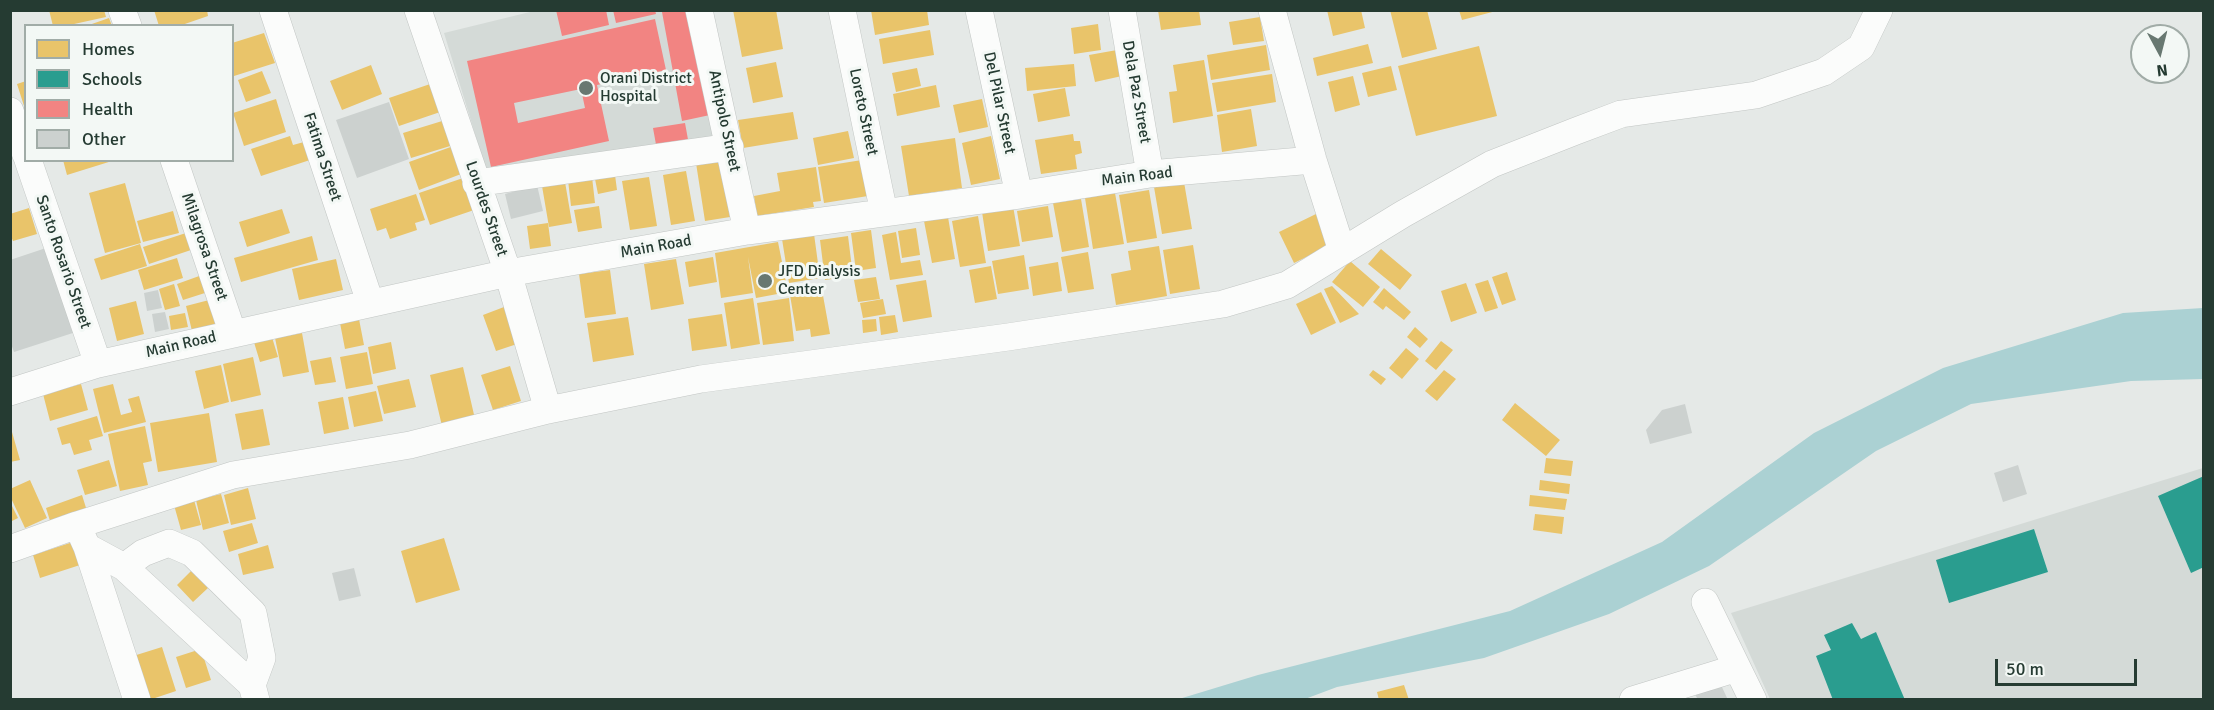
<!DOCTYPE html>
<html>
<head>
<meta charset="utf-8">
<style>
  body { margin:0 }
  #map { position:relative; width:2214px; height:710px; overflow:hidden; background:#e5e9e7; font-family:Signika,sans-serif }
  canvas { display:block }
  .frame { position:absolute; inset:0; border:12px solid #253b32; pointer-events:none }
  .legend { position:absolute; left:24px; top:24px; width:210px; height:138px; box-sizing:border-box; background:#f3f8f5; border:2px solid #a1aca7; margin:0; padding:8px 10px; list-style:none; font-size:18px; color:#253b32 }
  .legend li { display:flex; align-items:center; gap:12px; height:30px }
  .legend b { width:30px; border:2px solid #a1aca7 }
  .north { position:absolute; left:2130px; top:24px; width:60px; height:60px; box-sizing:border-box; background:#f3f8f5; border:2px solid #a1aca7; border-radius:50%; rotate:173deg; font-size:16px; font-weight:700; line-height:24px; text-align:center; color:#253b32 }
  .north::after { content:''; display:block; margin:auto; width:21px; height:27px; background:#687871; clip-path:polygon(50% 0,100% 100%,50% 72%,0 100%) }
  .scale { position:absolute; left:1995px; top:659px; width:142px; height:27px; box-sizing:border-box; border:3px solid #253b32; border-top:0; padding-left:8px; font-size:18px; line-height:21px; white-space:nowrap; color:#253b32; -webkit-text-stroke:4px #f3f8f5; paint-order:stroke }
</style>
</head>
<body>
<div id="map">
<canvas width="2214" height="710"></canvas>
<div class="frame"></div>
<ul class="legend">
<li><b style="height:16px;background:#e9c46a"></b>Homes</li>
<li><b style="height:16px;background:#2a9d8f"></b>Schools</li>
<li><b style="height:16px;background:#f28482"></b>Health</li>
<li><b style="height:16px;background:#ccd1cf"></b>Other</li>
</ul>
<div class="north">N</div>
<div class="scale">50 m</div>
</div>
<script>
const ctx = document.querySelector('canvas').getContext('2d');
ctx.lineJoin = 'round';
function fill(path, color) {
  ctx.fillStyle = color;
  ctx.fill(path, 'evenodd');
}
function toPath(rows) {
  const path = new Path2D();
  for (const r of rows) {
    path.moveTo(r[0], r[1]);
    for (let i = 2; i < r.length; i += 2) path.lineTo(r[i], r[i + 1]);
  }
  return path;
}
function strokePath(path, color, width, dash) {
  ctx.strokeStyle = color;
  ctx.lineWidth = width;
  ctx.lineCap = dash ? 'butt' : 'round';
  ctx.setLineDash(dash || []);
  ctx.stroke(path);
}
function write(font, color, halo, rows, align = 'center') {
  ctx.font = font + ' Signika,sans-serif';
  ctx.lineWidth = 6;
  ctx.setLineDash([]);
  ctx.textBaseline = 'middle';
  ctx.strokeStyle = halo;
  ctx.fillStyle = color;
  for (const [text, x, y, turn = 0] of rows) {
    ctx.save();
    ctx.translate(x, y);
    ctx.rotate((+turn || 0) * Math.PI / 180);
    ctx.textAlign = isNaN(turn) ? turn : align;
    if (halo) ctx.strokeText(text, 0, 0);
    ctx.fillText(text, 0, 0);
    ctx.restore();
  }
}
fill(toPath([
  [534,11,693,11,723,142,488,176,444,33],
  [2203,468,2203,699,1770,699,1731,613]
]), '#d4dad7');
fill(toPath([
  [2203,308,2203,379,2131,381,1971,404,1876,451,1709,566,1609,614,1484,658,1337,687,1305,699,1179,699,1258,675,1510,611,1662,542,1814,433,1943,368,2123,313]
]), '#abd1d3');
fill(toPath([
  [49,10,104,10,106,17,65,26,53,26],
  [154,10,207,10,208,16,179,26,159,26],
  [733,10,776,10,783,49,742,57],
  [871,10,927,10,929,25,875,35],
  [1158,10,1199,10,1201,25,1161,30],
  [1327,10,1361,10,1365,28,1333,36],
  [1390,10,1427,10,1437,49,1402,58],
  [1459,10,1495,10,1496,11,1462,20],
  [1260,17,1264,41,1233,45,1229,22],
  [109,18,112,26,89,26,89,25],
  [1098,24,1101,50,1074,54,1071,28],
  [930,30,934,55,883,64,879,39],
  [264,33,275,63,234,76,232,43],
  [1368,44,1373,63,1317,76,1313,58],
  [1266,45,1270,70,1211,80,1207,55],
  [1479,46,1497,116,1416,136,1398,66],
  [1117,50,1122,76,1095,82,1089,55],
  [1204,60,1213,116,1173,123,1169,92,1177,91,1173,65],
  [776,62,783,97,753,103,746,68],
  [1074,64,1076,86,1027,91,1025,68],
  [371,65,382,94,342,110,330,81],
  [1391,66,1397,90,1368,97,1362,73],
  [917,68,921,86,896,92,892,73],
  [262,71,271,93,246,102,238,80],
  [1272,74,1276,102,1217,112,1212,83],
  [1353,76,1360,105,1335,112,1328,82],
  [26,81,26,109,25,109,17,84],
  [439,81,449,109,399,126,389,98],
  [936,85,940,107,897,116,893,94],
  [1065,88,1070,116,1038,122,1033,94],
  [276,99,286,132,244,146,233,113],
  [982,99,988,127,959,133,953,105],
  [1251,109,1257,146,1222,152,1217,115],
  [793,112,798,139,743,148,738,120],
  [452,118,460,143,411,158,403,133],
  [848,131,854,158,818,165,813,138],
  [1073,134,1074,141,1080,141,1082,153,1075,155,1077,169,1041,174,1035,140],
  [290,136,293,145,304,142,310,160,261,176,251,149],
  [991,136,1000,179,971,185,962,143],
  [955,138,962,188,909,196,901,146],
  [459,144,469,171,419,190,409,162],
  [720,159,730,217,705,221,696,163],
  [63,160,112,160,112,161,67,175],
  [862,160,868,196,824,203,818,167],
  [816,167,821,201,813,202,814,207,757,216,754,196,780,191,777,173],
  [686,171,695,221,671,225,663,175],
  [615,175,617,190,598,194,595,179],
  [469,176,480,208,430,225,419,193],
  [592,177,595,203,571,206,568,180],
  [649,177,657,226,630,230,622,181],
  [565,182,572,223,549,227,542,186],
  [1184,182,1192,229,1162,234,1154,187],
  [125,183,141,243,105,253,89,193],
  [1149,190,1157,238,1127,243,1119,195],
  [1115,193,1124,244,1093,249,1085,198],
  [416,194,425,220,415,223,417,230,390,239,386,228,377,231,370,209],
  [1081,199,1089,247,1062,252,1053,203],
  [599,206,602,228,578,232,574,210],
  [1013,206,1020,246,988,251,982,212],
  [1048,206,1053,237,1022,242,1017,211],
  [29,208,37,234,13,241,10,234,10,214],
  [282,209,290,233,247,247,239,222],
  [173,211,179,233,143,242,137,221],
  [1316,214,1331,245,1294,263,1279,232],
  [978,216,986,263,960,267,952,221],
  [948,217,955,259,932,263,924,221],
  [548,223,551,246,530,249,527,226],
  [916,228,920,255,902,258,898,231],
  [871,230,876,268,856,271,851,233],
  [189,232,194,249,149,264,143,247],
  [896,232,901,263,920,260,923,275,890,280,882,235],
  [814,234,820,278,789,283,782,239],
  [312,236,318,260,241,282,234,258],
  [848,236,853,276,825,280,820,240],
  [778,242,788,292,756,298,748,257,753,293,721,298,715,253],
  [140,244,147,266,101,280,94,259],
  [1193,245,1200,289,1170,294,1163,250],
  [1159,246,1167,296,1116,305,1111,274,1131,270,1128,251],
  [1381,249,1412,275,1400,290,1368,264],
  [1088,252,1094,289,1068,293,1061,257],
  [1024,255,1029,289,998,294,992,261],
  [713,257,717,282,689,287,685,262],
  [177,258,183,278,144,290,138,270],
  [336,259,343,290,299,300,292,269],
  [676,259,684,304,651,310,644,264],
  [1350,261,1380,287,1363,307,1332,282],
  [1058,262,1062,291,1033,296,1029,267],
  [991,266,997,299,975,303,969,270],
  [610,270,616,314,585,318,579,274],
  [1507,272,1516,300,1502,305,1492,277],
  [202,275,208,292,183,300,177,284],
  [876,277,880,299,858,302,854,280],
  [926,280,932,317,903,322,896,285],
  [1488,280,1498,308,1485,312,1475,284],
  [1466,283,1477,313,1451,322,1441,291],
  [174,284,180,306,165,310,159,289],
  [1332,286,1359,314,1340,323,1324,289],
  [1384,288,1411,312,1404,320,1386,306,1383,310,1373,302],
  [822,290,830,334,811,337,810,329,796,331,790,295],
  [1321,292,1336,323,1311,335,1296,304],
  [753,298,760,344,731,349,724,303],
  [789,298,794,341,763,345,757,303],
  [213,299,220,324,192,331,186,306],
  [883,299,886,314,863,318,860,303],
  [136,301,144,334,117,341,109,308],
  [504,307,517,344,496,351,483,315],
  [185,313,188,327,171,330,169,316],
  [722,314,727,346,692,351,688,319],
  [895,315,898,332,881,335,879,317],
  [628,317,634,355,593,362,587,323],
  [359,319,364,345,345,349,340,323],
  [876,319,877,331,863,333,862,320],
  [1415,327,1428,339,1420,348,1407,337],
  [302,333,309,372,283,377,275,338],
  [271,334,278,357,260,362,253,339],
  [1441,341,1453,350,1436,370,1425,361],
  [391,342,396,369,373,374,368,347],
  [1406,348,1419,359,1402,379,1389,368],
  [367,352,373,384,346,389,340,357],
  [253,357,261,395,231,402,223,364],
  [331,357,336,382,315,385,310,361],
  [221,365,229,402,204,409,195,371],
  [510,366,521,401,493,410,481,375],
  [463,367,475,419,442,426,430,375],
  [1373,370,1386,379,1381,385,1369,375],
  [1444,370,1456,379,1437,401,1425,391],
  [409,379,416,407,384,414,377,386],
  [81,384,88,410,50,421,43,394],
  [113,384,121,415,132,412,128,399,139,396,146,422,104,433,93,389],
  [376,391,383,421,354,427,348,397],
  [343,397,349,429,324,434,318,402],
  [1515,403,1560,440,1546,456,1502,420],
  [263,409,270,445,242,450,235,414],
  [209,413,217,462,158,472,150,423],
  [97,416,103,436,89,440,92,450,74,455,70,443,62,445,57,428],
  [10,425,20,460,10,462],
  [145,426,152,461,143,463,148,485,120,491,108,434],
  [1546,458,1573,461,1571,476,1544,473],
  [109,460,117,486,85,495,77,470],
  [30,480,47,518,25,528,10,496,10,489],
  [1540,480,1570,484,1569,494,1539,490],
  [248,488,256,519,231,525,224,495],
  [221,494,229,523,203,530,196,500],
  [82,495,87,511,51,524,46,508],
  [1530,495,1567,499,1565,510,1529,506],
  [194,500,201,525,181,530,174,505],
  [10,502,18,518,10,522],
  [1535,514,1564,517,1562,534,1533,530],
  [252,523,258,543,229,552,223,531],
  [444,538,460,590,416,603,401,551],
  [73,542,80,565,40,578,33,555],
  [268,545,274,568,243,575,238,554],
  [191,571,208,588,193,602,177,585],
  [162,647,176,691,149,700,130,657],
  [201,649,211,680,186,688,176,657],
  [1404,685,1409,700,1379,700,1377,692]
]), '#e9c46a');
fill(toPath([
  [2204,476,2204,567,2191,573,2158,496],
  [2034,529,2048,572,1949,603,1936,560],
  [1852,623,1861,639,1876,632,1905,700,1833,700,1816,656,1831,650,1824,635]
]), '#2a9d8f');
fill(toPath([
  [556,10,606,10,609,25,562,36],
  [613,10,655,10,656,14,616,23],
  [673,10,691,10,710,115,682,121,662,12],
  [655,19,666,70,597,85,609,141,491,167,467,61],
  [581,89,585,108,518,123,514,103],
  [685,123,689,145,657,150,653,128]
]), '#f28482');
fill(toPath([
  [389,102,409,159,357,178,336,120],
  [537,185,543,211,511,219,505,194],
  [52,246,79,331,14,352,10,341,10,260],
  [158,290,162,308,147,311,144,293],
  [165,312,169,329,155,332,152,314],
  [1685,404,1692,433,1650,444,1646,430,1662,410],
  [2018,465,2027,494,2003,502,1994,473],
  [354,568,361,596,339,601,332,573],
  [1709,682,1713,690,1721,685,1728,700,1698,700,1693,690]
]), '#ccd1cf');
const minor = toPath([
  [122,10,128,26],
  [273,10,370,302],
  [418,10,508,273,548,410],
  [699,10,747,231],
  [842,10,884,213],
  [979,10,1019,195],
  [1122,10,1150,174],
  [1272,10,1313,160,1342,251],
  [10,111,26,155],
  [28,160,98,364],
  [174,160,233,334],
  [476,183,730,147],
  [10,392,98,364,508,273,747,231,1019,195,1150,174,1313,160],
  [77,525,87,547,124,567,252,685,256,700],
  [87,547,137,700],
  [10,549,77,525,233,475,410,445,548,410,701,379,1008,337,1223,304,1287,285,1403,214,1492,164,1576,131,1621,114,1756,95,1824,72,1861,47,1879,10],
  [124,567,143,553,169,543,192,553,253,613,262,658,252,685],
  [1705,602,1753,700],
  [1633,700,1737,668]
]);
strokePath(minor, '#c2c6c4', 28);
strokePath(minor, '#fbfcfb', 27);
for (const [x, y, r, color] of [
  [586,88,8,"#687871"],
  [765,281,8,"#687871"]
]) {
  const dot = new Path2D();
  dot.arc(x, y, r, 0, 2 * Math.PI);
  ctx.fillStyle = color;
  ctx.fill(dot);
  strokePath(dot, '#f3f8f5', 2);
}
write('16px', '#253b32', '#f3f8f5', [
  ["Orani District",600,79],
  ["Hospital",600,97],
  ["JFD Dialysis",778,272],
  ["Center",778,290]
], 'left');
write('16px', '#253b32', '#f3f8f5', [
  ["Dela Paz Street",1136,92,80],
  ["Del Pilar Street",999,103,78],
  ["Loreto Street",863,112,78],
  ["Antipolo Street",724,121,78],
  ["Fatima Street",322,157,72],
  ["Main Road",1137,177,-7],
  ["Lourdes Street",486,209,71],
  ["Milagrosa Street",204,247,71],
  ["Main Road",656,247,-10],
  ["Santo Rosario Street",63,262,71],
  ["Main Road",181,345,-13]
]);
</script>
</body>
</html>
